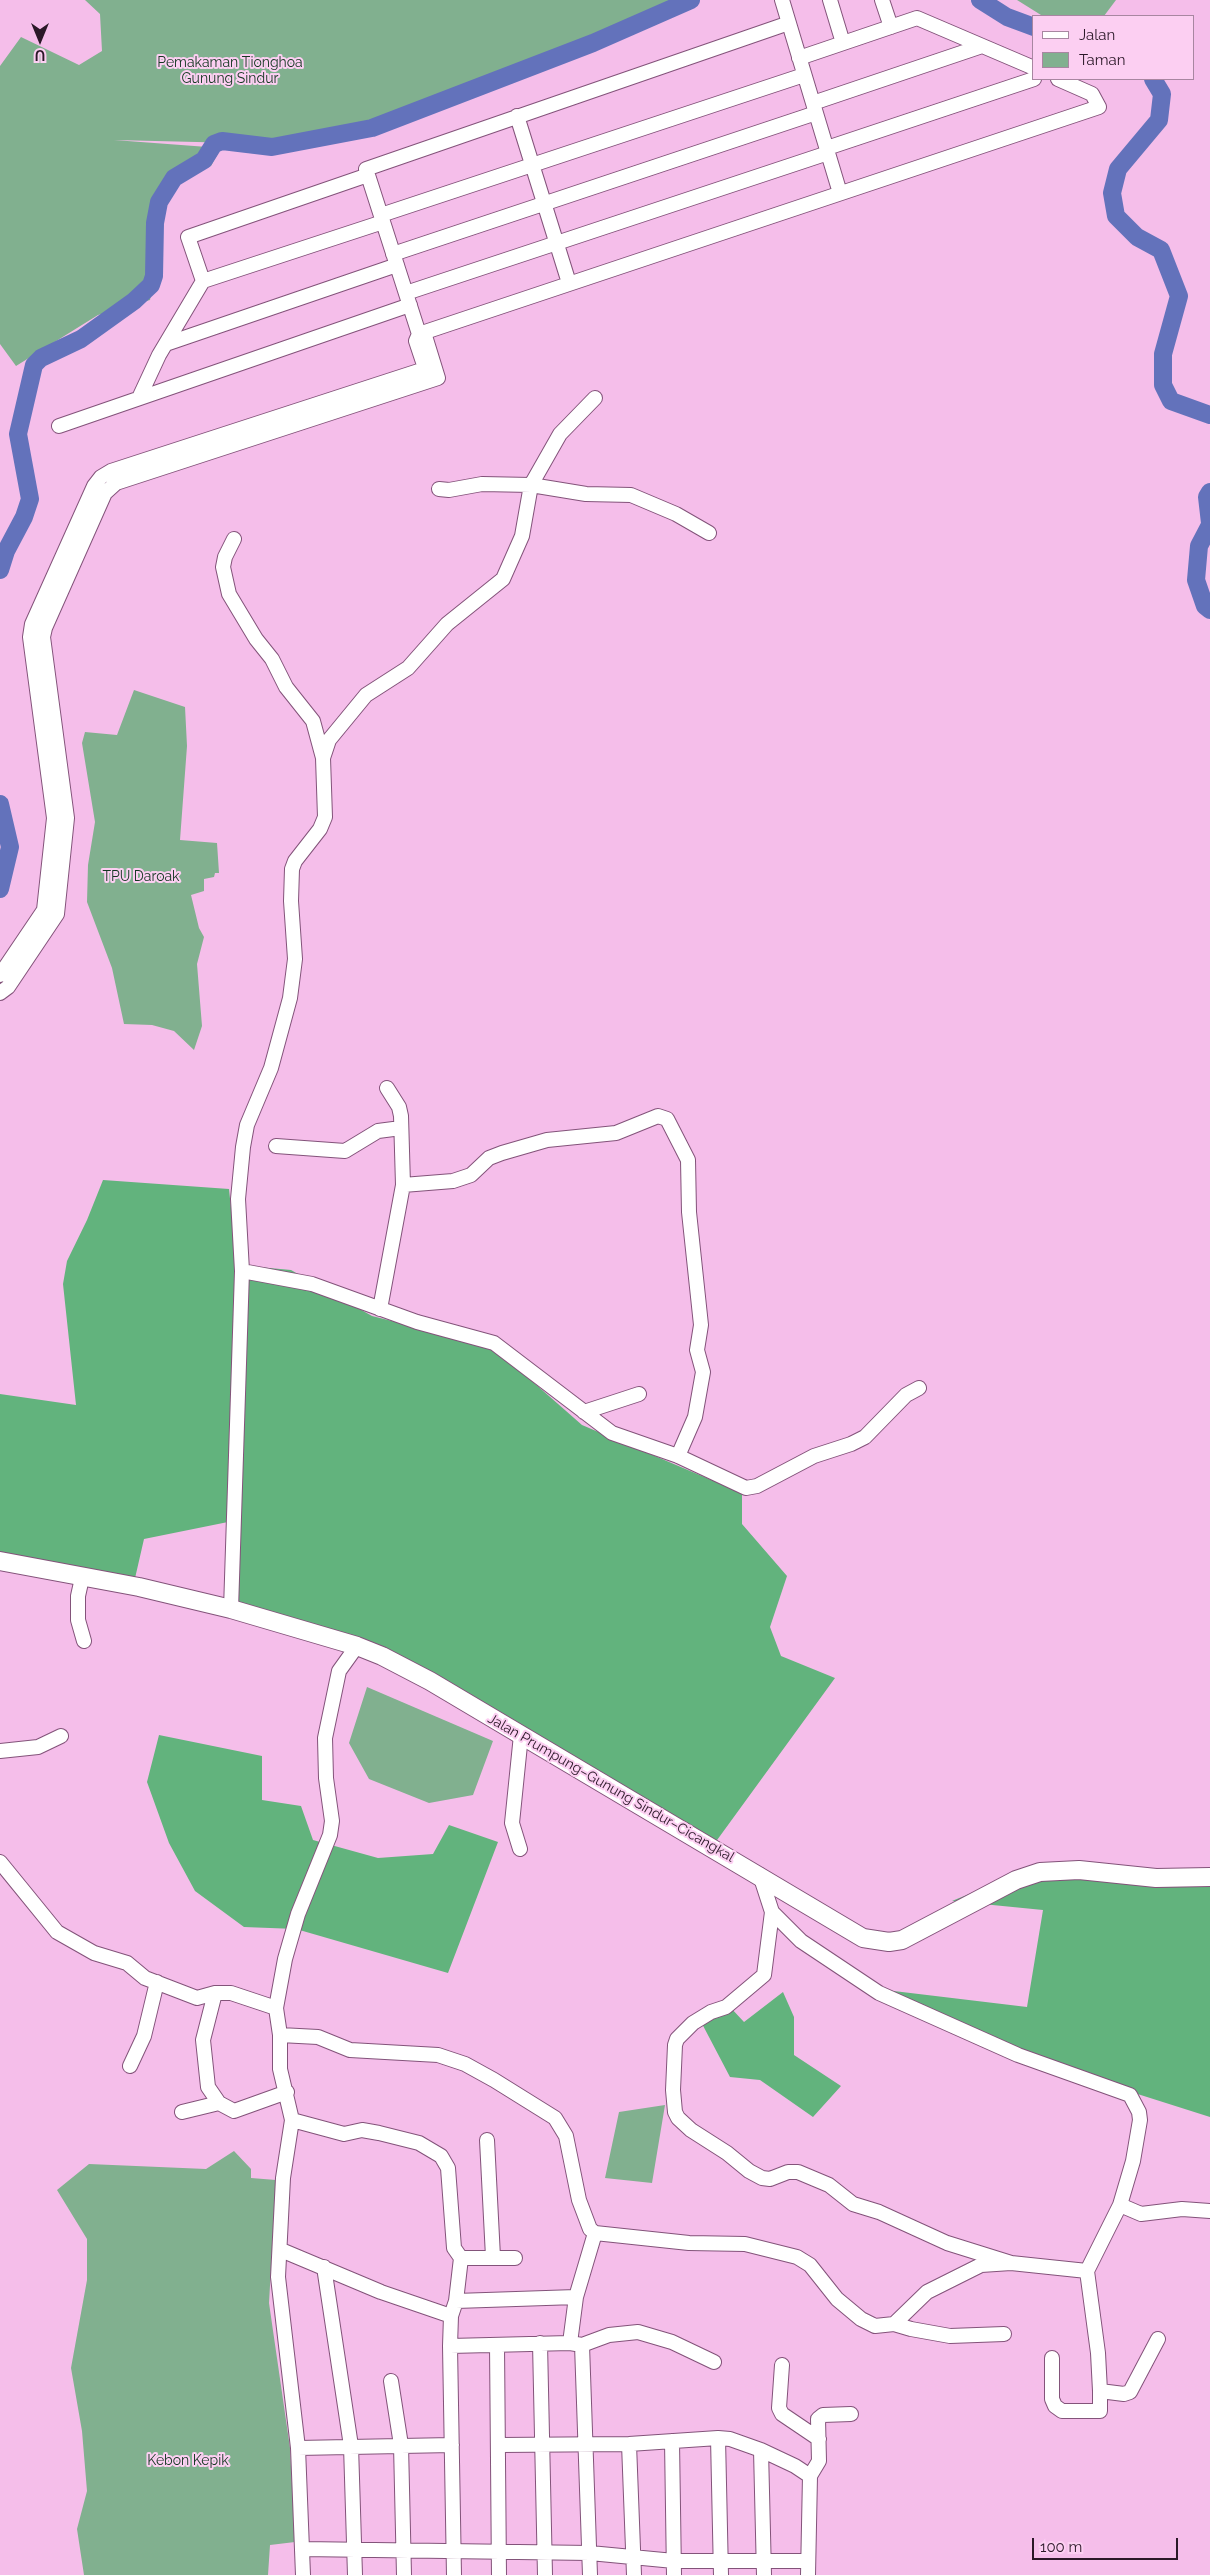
<!DOCTYPE html>
<html>
<head>
<meta charset="utf-8">
<style>
  body { margin:0 }
  #map { position:relative; width:1210px; height:2575px; overflow:hidden; background:#f5beea; font-family:Raleway,sans-serif }
  canvas { display:block }
  .legend { position:absolute; left:1032px; top:15px; width:162px; height:65px; box-sizing:border-box; background:#fccff2; border:1px solid #a886a1; margin:0; padding:6px 9px; list-style:none; font-size:15px; color:#2b1828 }
  .legend li { display:flex; align-items:center; gap:10px; height:25px }
  .legend b { width:25px; border:1px solid #a886a1 }
  .north { position:absolute; left:15px; top:15px; width:50px; height:50px; -webkit-text-stroke:4px #fccff2; paint-order:stroke; rotate:180deg; font-size:14px; font-weight:700; line-height:20px; text-align:center; color:#2b1828 }
  .north::after { content:''; display:block; margin:auto; width:18px; height:22px; background:#2b1828; clip-path:polygon(50% 0,100% 100%,50% 72%,0 100%) }
  .scale { position:absolute; left:1032px; top:2538px; width:146px; height:22px; box-sizing:border-box; border:2px solid #2b1828; border-top:0; padding-left:6px; font-size:15px; line-height:18px; white-space:nowrap; color:#2b1828; -webkit-text-stroke:4px #fccff2; paint-order:stroke }
</style>
</head>
<body>
<div id="map">
<canvas width="1210" height="2575"></canvas>
<ul class="legend">
<li><b style="height:6px;background:#fff"></b>Jalan</li>
<li><b style="height:14px;background:#81b08f"></b>Taman</li>
</ul>
<div class="north">U</div>
<div class="scale">100 m</div>
</div>
<script>
const ctx = document.querySelector('canvas').getContext('2d');
ctx.lineJoin = 'round';
function fill(path, color) {
  ctx.fillStyle = color;
  ctx.fill(path, 'evenodd');
}
function toPath(rows) {
  const path = new Path2D();
  for (const r of rows) {
    path.moveTo(r[0], r[1]);
    for (let i = 2; i < r.length; i += 2) path.lineTo(r[i], r[i + 1]);
  }
  return path;
}
function strokePath(path, color, width, dash) {
  ctx.strokeStyle = color;
  ctx.lineWidth = width;
  ctx.lineCap = dash ? 'butt' : 'round';
  ctx.setLineDash(dash || []);
  ctx.stroke(path);
}
function write(font, color, halo, rows, align = 'center') {
  ctx.font = font + ' Raleway,sans-serif';
  ctx.lineWidth = 4;
  ctx.setLineDash([]);
  ctx.textBaseline = 'middle';
  ctx.strokeStyle = halo;
  ctx.fillStyle = color;
  for (const [text, x, y, turn = 0] of rows) {
    ctx.save();
    ctx.translate(x, y);
    ctx.rotate((+turn || 0) * Math.PI / 180);
    ctx.textAlign = isNaN(turn) ? turn : align;
    if (halo) ctx.strokeText(text, 0, 0);
    ctx.fillText(text, 0, 0);
    ctx.restore();
  }
}
fill(toPath([
  [85,0,698,0,660,11,481,87,346,133,238,143,114,140,221,148,211,166,187,171,159,187,152,210,158,261,150,300,98,315,16,366,0,344,0,66,21,37,79,65,102,51,100,14],
  [1017,0,1116,0,1104,16,1061,16,1041,15],
  [134,690,185,707,187,746,180,840,217,843,219,873,215,873,214,877,204,879,204,891,191,895,199,928,204,937,197,964,202,1026,194,1050,174,1031,152,1025,124,1024,112,968,87,902,88,865,95,822,82,743,85,732,117,735],
  [367,1687,493,1741,473,1795,429,1803,369,1779,349,1743],
  [665,2105,652,2183,605,2178,619,2112],
  [234,2151,251,2169,251,2178,276,2180,269,2303,290,2448,295,2542,270,2545,268,2575,84,2575,77,2529,87,2491,82,2431,71,2368,87,2280,87,2239,57,2190,89,2164,206,2169]
]), '#81b08f');
fill(toPath([
  [103,1180,229,1189,237,1265,291,1270,372,1316,492,1346,582,1425,742,1493,742,1524,787,1576,770,1627,781,1656,835,1678,712,1847,366,1650,225,1610,228,1522,144,1539,133,1587,0,1560,0,1394,76,1405,63,1284,67,1261,87,1220],
  [159,1735,262,1756,262,1800,301,1806,313,1840,378,1858,433,1854,449,1825,498,1842,448,1973,296,1929,244,1927,195,1891,169,1843,147,1782],
  [1210,1875,1210,2117,1062,2070,877,1989,1027,2007,1043,1910,952,1901,1013,1876],
  [783,1992,794,2017,794,2055,841,2086,813,2117,760,2080,730,2077,699,2018,730,2007,744,2022]
]), '#62b37d');
strokePath(toPath([
  [980,0,1007,17,1034,27],
  [1153,79,1162,94,1159,120,1118,169,1112,193,1116,216,1137,237,1161,250,1179,296,1163,354,1163,385,1171,401,1210,415],
  [1210,492,1207,497,1210,523],
  [1210,525,1199,546,1196,580,1205,606,1210,610],
  [0,570,6,551,24,517,30,499,18,434,34,365,41,358,81,339,134,301,151,285,154,276,155,223,159,202,174,178,204,160,214,144,222,141,272,147,372,128,593,43,691,0],
  [0,804,10,847,0,889]
]), '#6372bb', 18);
const minor = toPath([
  [782,0,840,193],
  [830,0,843,43],
  [882,0,891,27],
  [799,58,917,18,1034,68],
  [813,103,982,46],
  [517,116,569,283],
  [827,148,1034,79],
  [381,215,804,75],
  [393,254,816,113],
  [203,281,383,222],
  [406,293,828,153],
  [166,344,397,265],
  [428,377,416,341,419,334,1099,107,1092,94,1058,79],
  [139,398,159,355,203,281,188,237,368,175],
  [59,426,410,305],
  [439,489,449,490,482,484,531,485,586,494,631,495,676,514,709,533],
  [234,539,225,557,223,567,229,594,256,639,272,659,286,687,313,721,323,758],
  [0,975,44,910,54,818,30,637,32,624,94,486,101,477,111,471,434,366],
  [0,993,8,987,57,914,67,818,43,637,45,628,105,493,116,483,438,378,426,339,419,334,366,169,789,23],
  [276,1146,345,1151,378,1131,401,1128],
  [403,1185,453,1181,471,1175,489,1158,502,1153,547,1140,616,1133,658,1116,667,1119,688,1160,689,1212,701,1325,697,1350,703,1372,695,1417,678,1456],
  [242,1271,312,1284,417,1322,494,1343,612,1433,678,1456,746,1488,757,1486,814,1456,851,1444,865,1437,906,1395,919,1388],
  [380,1309,403,1185,401,1116,399,1107,387,1088],
  [584,1412,639,1394],
  [82,1578,78,1596,78,1620,84,1641],
  [231,1609,242,1271,238,1199,243,1147,247,1125,271,1068,290,998,295,959,291,901,292,869,295,861,320,829,325,817,323,758,329,740,366,695,408,668,447,624,503,579,522,536,531,485,560,434,595,398],
  [0,1751,38,1747,61,1736],
  [520,1849,512,1823,521,1735],
  [0,1862,57,1932,94,1953,127,1963,145,1978,197,1998,215,1993,231,1993,276,2008],
  [760,1875,772,1912,801,1941,879,1993,1018,2055,1130,2095,1139,2112,1140,2120,1133,2161,1120,2205,1087,2271,1098,2353,1100,2391,1124,2394,1130,2392,1158,2339],
  [772,1912,764,1975,726,2007,711,2012,693,2023,677,2039,675,2045,673,2090,675,2112,678,2118,691,2130,727,2153,749,2171,762,2178,770,2179,788,2172,798,2172,829,2185,853,2204,879,2212,947,2243,1011,2263],
  [215,1993,203,2040,208,2087,219,2103,234,2111,287,2092],
  [280,2035,318,2037,350,2050,438,2055,465,2064,494,2080,555,2118,566,2136,579,2200,590,2229,595,2233,689,2243,745,2244,797,2257,810,2265,837,2299,861,2319,875,2326,894,2324,911,2329,950,2336,1004,2334],
  [130,2066,144,2036,157,1982],
  [182,2112,219,2103],
  [292,2120,344,2134,362,2130,379,2133,419,2143,441,2156,448,2168,454,2248,461,2258,515,2258],
  [487,2140,493,2257],
  [1120,2205,1141,2214,1182,2209,1210,2211],
  [281,2250,381,2292,451,2316],
  [324,2267,351,2446,355,2575],
  [456,2301,461,2258],
  [894,2324,927,2292,981,2265,1011,2263,1087,2271],
  [540,2343,545,2575],
  [570,2343,576,2297,595,2233],
  [497,2345,499,2575],
  [582,2345,609,2335,638,2332,672,2342,714,2362],
  [450,2346,570,2343,582,2345,590,2575],
  [1052,2358,1052,2399,1055,2406,1062,2411,1100,2411,1100,2391],
  [782,2365,779,2408,782,2414,819,2439],
  [391,2381,401,2445,404,2575],
  [718,2438,721,2575],
  [672,2441,674,2575],
  [629,2444,634,2575],
  [500,2445,629,2444,718,2438,730,2439,761,2450,795,2466,810,2476],
  [298,2448,452,2445],
  [761,2450,764,2575],
  [302,2549,590,2553,674,2561,808,2561],
  [303,2575,298,2448,278,2277,283,2178,292,2120,280,2069,280,2035,276,2008,285,1959,298,1914,330,1835,332,1821,326,1778,325,1738,339,1671,357,1646],
  [454,2575,450,2346,451,2316,456,2301,576,2297],
  [808,2575,810,2476,819,2461,818,2419,823,2415,851,2414]
]);
const major = toPath([
  [0,1561,139,1587,231,1609,357,1646,382,1656,430,1681,863,1938,889,1942,902,1940,1016,1880,1040,1872,1079,1870,1156,1878,1210,1877]
]);
strokePath(minor, '#83537a', 16);
strokePath(major, '#83537a', 20);
strokePath(minor, '#fff', 14);
strokePath(major, '#fff', 18);
write('14px', '#143721', '#fccff2', [
  ["Pemakaman Tionghoa",230,63],
  ["Gunung Sindur",230,79],
  ["TPU Daroak",141,877],
  ["Kebon Kepik",188,2461]
]);
write('14px', '#2b1828', '#fccff2', [
  ["Jalan Prumpung–Gunung Sindur–Cicangkal",611,1788,30]
]);
</script>
</body>
</html>
